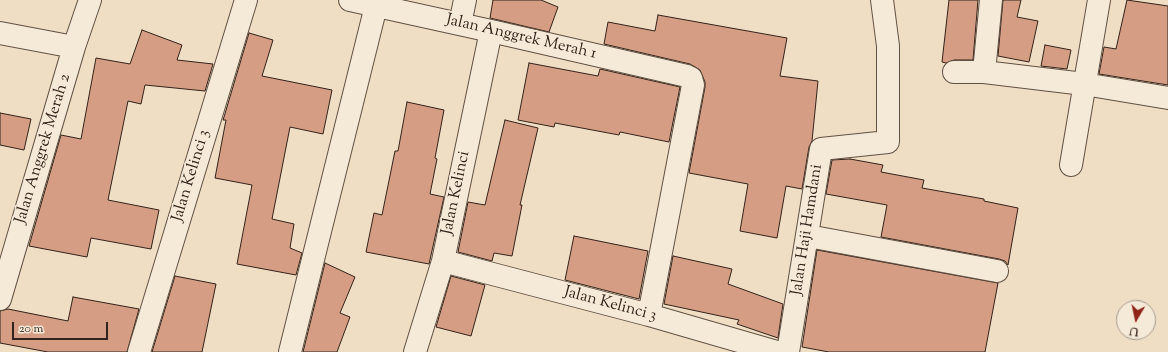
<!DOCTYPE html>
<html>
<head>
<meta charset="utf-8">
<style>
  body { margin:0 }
  #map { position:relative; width:1168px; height:352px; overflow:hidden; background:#efdec3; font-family:"Sorts Mill Goudy",serif }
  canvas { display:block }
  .north { position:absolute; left:1116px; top:300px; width:40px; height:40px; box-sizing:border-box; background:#f5ead8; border:1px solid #a79a8c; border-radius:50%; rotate:189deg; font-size:11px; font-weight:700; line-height:16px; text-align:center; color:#322219 }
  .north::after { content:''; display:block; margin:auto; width:14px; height:18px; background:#8f2418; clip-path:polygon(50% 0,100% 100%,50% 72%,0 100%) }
  .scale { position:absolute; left:12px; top:322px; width:96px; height:18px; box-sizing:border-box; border:2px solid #322219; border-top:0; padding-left:5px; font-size:12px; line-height:14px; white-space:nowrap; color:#322219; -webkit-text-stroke:3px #f5ead8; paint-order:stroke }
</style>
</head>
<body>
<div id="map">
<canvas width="1168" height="352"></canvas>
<div class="north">U</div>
<div class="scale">20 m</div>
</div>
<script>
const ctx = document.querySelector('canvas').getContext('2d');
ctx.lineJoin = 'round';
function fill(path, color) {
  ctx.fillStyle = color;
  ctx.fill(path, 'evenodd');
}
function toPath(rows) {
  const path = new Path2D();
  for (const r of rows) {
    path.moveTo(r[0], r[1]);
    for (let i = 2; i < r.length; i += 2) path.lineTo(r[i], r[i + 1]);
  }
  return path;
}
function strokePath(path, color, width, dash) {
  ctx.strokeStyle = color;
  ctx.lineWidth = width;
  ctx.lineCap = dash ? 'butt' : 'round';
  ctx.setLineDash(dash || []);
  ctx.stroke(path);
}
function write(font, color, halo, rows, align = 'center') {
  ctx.font = font + ' "Sorts Mill Goudy",serif';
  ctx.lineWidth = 3.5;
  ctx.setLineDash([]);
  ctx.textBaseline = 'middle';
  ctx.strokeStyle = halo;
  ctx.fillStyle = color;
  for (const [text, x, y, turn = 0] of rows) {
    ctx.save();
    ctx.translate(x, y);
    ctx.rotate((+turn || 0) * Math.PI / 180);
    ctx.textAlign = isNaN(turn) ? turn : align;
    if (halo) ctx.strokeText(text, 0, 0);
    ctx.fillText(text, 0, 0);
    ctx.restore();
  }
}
const building = toPath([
  [493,0,541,0,558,7,549,32,490,18,493,0],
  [949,0,978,0,973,60,954,60,946,63,942,62,949,0],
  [1003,0,1021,0,1017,17,1038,21,1029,62,998,56,1003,0],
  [1127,0,1168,6,1168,85,1099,74,1104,47,1116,49,1127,0],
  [658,15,787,38,780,76,818,81,812,141,809,147,802,189,786,186,777,238,740,231,748,184,689,173,705,87,705,82,700,70,690,64,604,44,608,22,655,31,658,15],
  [142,30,182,45,177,60,213,64,205,91,145,85,141,104,128,101,108,200,159,210,151,249,91,238,87,257,29,246,61,135,81,139,96,58,130,64,142,30],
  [249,33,273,40,262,76,332,90,323,134,290,127,272,219,294,224,290,248,302,253,296,275,237,264,252,185,215,178,226,120,223,120,224,117,249,33],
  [1045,45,1071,50,1067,69,1041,66,1045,45],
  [529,63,598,76,600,69,680,87,669,142,620,132,619,135,555,123,554,127,518,120,529,63],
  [407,102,444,110,435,158,437,159,430,194,444,197,429,264,366,252,374,213,382,215,395,151,398,151,407,102],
  [0,113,31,119,24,150,0,145,0,113],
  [505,120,538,128,520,205,522,205,512,256,494,253,492,261,458,252,468,202,485,205,505,120],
  [850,159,883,165,881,172,924,180,922,188,984,199,984,201,1018,208,1008,265,1005,261,999,259,881,237,887,205,826,194,832,160,850,159],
  [574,236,648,251,639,299,565,280,574,236],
  [817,250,998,283,985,352,829,352,802,347,817,250],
  [673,256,732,269,728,284,783,304,778,338,737,324,739,320,664,304,673,256],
  [325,263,355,277,340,313,350,317,337,352,303,352,325,263],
  [175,276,216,284,202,352,152,352,175,276],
  [451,276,485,285,471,336,436,327,451,276],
  [73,297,139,309,127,352,48,352,0,343,0,311,8,309,68,321,73,297]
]);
fill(building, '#d59e84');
strokePath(building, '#322219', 1);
const street = toPath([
  [350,0,491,31,687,76,691,78,693,85,649,315],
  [460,24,465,0],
  [0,33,74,47],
  [954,72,984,72,1084,84,1168,98],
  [984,72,991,0],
  [1071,165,1099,0],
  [808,236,997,271],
  [443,261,649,315,777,352],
  [0,299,74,47,90,0],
  [139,352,246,0],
  [290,352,376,6],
  [415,352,443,261,491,31],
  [788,352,821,149,888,142,888,46,882,0]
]);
strokePath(street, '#615144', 24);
strokePath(street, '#f5ead8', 22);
write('16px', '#322219', '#f5ead8', [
  ["Jalan Anggrek Merah 1",521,38,13],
  ["Jalan Anggrek Merah 2",44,149,-73],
  ["Jalan Kelinci 3",192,176,-73],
  ["Jalan Kelinci",457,193,-78],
  ["Jalan Haji Hamdani",808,230,-81],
  ["Jalan Kelinci 3",610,305,15]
]);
</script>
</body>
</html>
